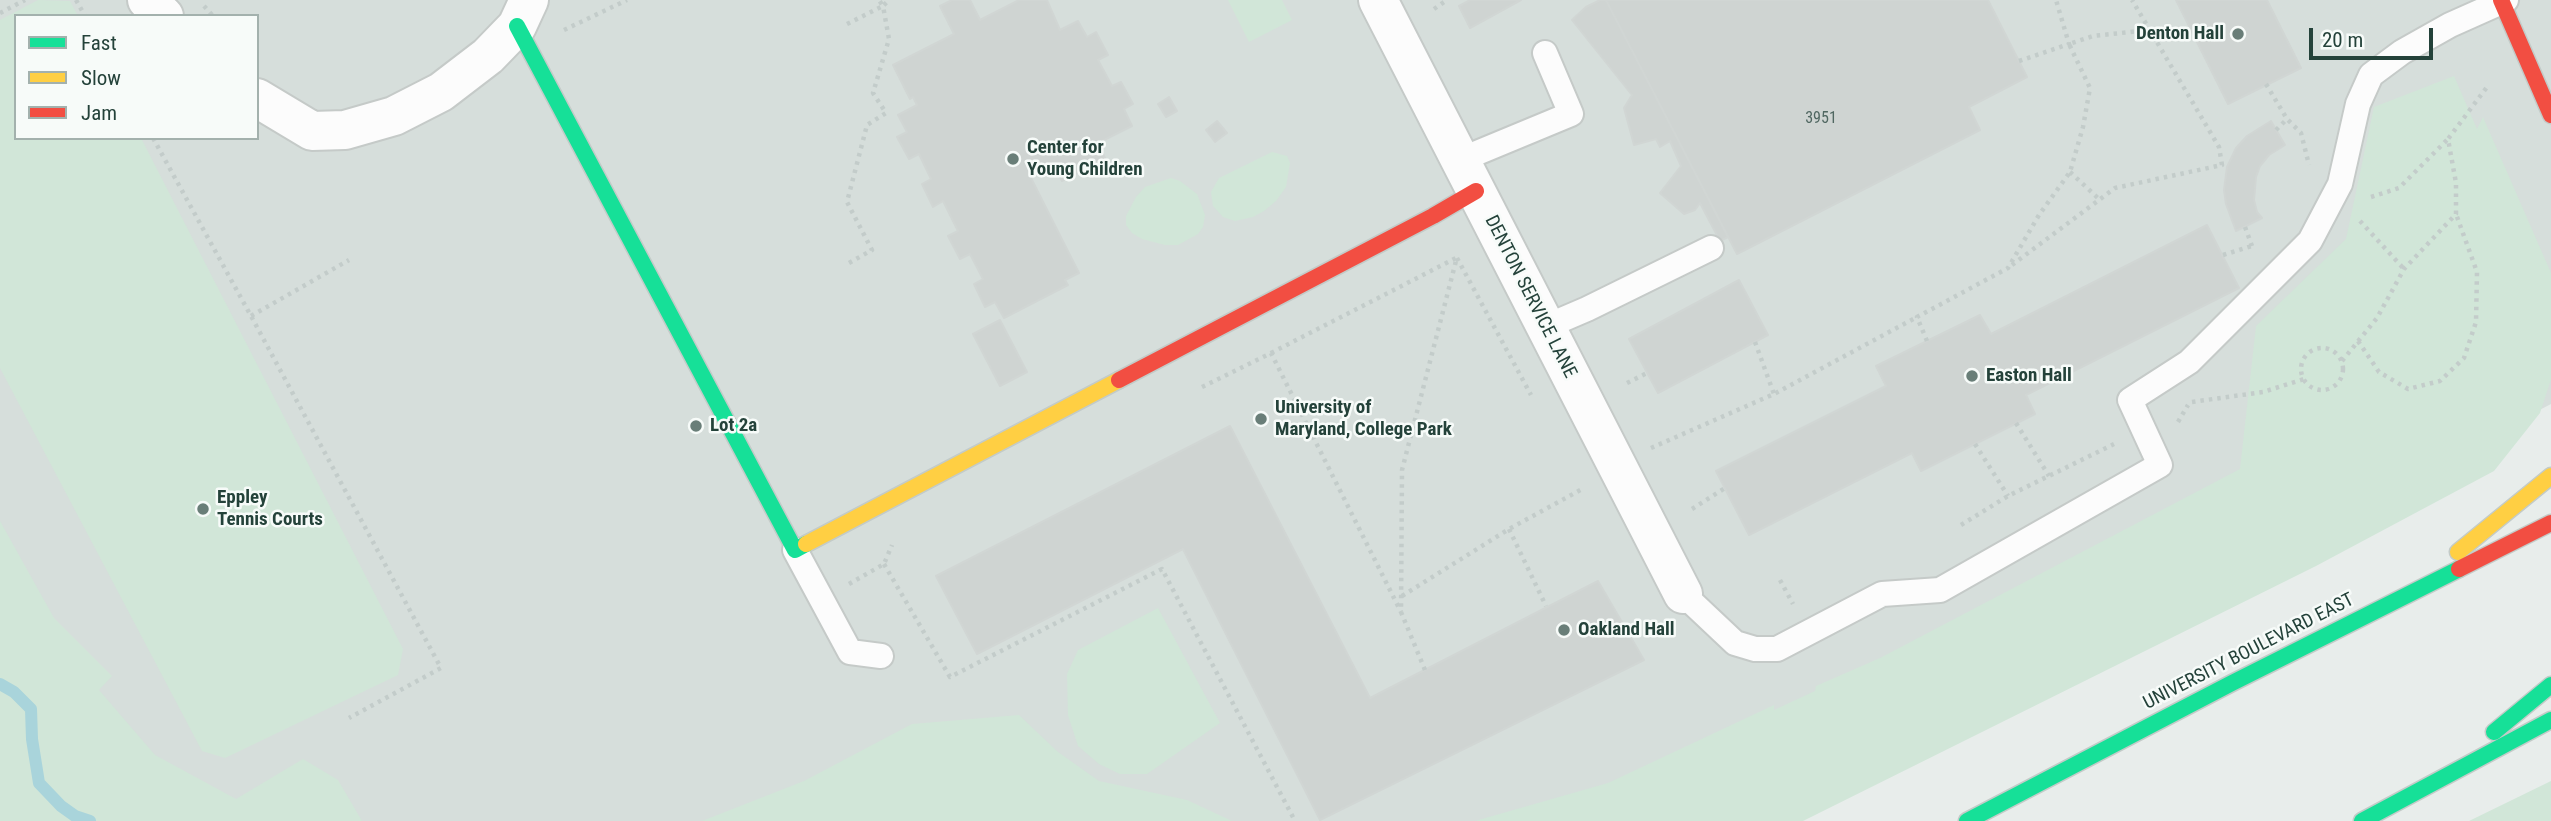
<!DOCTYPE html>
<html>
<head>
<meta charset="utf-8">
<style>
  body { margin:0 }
  #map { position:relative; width:2551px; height:821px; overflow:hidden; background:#e8edeb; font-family:"Roboto Condensed",sans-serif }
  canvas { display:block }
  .legend { position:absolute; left:14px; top:14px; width:245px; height:126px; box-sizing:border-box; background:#f7fbf9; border:2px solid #a3b1ad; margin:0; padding:9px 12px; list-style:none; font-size:21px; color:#24423a }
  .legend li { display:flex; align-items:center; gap:14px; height:35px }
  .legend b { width:35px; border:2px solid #a3b1ad }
  .scale { position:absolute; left:2309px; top:28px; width:124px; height:32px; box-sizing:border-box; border:4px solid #24423a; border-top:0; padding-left:9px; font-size:21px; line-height:24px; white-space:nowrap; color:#24423a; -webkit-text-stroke:5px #f7fbf9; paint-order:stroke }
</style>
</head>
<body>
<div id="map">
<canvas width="2551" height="821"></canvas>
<ul class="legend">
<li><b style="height:9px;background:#16e098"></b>Fast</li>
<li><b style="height:9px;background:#ffcf43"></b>Slow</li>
<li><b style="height:9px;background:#f24e42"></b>Jam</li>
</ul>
<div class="scale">20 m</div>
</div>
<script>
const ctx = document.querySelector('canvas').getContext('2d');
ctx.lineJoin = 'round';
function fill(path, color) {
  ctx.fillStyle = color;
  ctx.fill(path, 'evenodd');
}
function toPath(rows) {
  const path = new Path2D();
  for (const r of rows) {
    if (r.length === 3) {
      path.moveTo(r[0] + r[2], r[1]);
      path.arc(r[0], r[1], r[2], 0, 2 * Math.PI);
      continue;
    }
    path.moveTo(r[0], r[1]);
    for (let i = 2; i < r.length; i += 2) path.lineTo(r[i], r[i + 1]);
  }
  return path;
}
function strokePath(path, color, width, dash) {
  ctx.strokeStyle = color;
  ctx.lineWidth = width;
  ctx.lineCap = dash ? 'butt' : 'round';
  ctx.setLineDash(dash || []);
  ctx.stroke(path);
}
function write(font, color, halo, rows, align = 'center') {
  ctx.font = font + ' "Roboto Condensed",sans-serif';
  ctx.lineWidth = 5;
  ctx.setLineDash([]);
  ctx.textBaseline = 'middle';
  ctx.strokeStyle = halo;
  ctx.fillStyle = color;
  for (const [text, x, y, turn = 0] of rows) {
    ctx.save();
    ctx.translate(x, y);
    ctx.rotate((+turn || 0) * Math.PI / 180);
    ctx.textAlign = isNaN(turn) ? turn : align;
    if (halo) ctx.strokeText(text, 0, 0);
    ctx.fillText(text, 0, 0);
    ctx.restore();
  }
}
fill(toPath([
  [0,0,2551,0,2551,404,1752,821,0,821],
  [16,16,257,16,257,138,16,138]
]), '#d6dedb');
fill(toPath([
  [38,0,70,1,78,16,16,16,16,138,141,138,403,649,398,675,225,758,202,751,0,368,0,20],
  [1228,0,1282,0,1292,20,1249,42],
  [2454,76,2477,129,2483,117,2551,273,2551,379,2540,413,2494,471,2316,566,1803,821,1475,821,1608,783,1774,705,1774,710,1815,691,1816,686,1880,658,2240,469,2256,326,2346,239,2374,107],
  [1272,152,1287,156,1290,163,1286,187,1276,201,1264,211,1253,217,1235,221,1223,217,1213,206,1211,192,1219,178],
  [1171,178,1180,181,1197,194,1205,215,1203,227,1198,234,1178,245,1165,245,1142,239,1132,233,1126,225,1126,216,1136,197,1145,187],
  [0,521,54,618,112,676,99,690,155,755,236,799,303,759,338,780,362,821,0,821],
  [1158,608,1220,723,1147,774,1120,774,1099,764,1078,746,1068,715,1067,674,1078,650],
  [1019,715,1058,752,1099,781,1187,800,1232,821,702,821,804,781,912,724],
  [2551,781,2551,821,2469,821]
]), '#d1e6d8');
strokePath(toPath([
  [0,684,14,692,31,709,32,739,39,783,61,806,75,816,90,821]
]), '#a9d4db', 12);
const building = toPath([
  [952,0,970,0,980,20,1019,0,1047,0,1060,30,1078,21,1087,37,1096,32,1108,55,1098,60,1112,86,1121,82,1133,104,1124,109,1132,126,1098,143,1105,158,1062,181,1053,164,1030,176,1079,273,1065,280,1068,285,1004,318,995,302,985,307,974,284,983,279,970,254,960,259,948,236,958,231,943,201,933,207,922,184,931,179,919,154,909,159,897,137,907,132,898,115,917,105,913,97,910,99,893,65,954,34,940,6,952,0],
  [1470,0,1521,0,1470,28,1459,6,1470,0],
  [1600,0,1606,0,1728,237,1720,241,1700,203,1695,210,1684,214,1660,193,1681,166,1670,141,1660,147,1656,139,1634,145,1624,108,1632,95,1572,20,1586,7,1600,0],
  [1606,0,1988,0,2027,77,1969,107,1980,130,1737,254,1606,0],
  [2176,0,2267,0,2301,68,2228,104,2176,0],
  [1169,97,1177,111,1166,117,1158,104,1169,97],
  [1217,121,1227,133,1215,142,1206,130,1217,121],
  [2271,121,2285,145,2269,155,2260,166,2256,177,2254,200,2257,212,2262,218,2236,231,2226,204,2224,190,2227,167,2236,148,2247,136,2271,121],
  [2207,225,2239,288,2026,395,2035,414,1921,471,1912,453,1749,535,1716,471,1886,386,1876,366,1980,315,1991,334,2207,225],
  [1739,280,1768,335,1658,393,1629,339,1739,280],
  [1000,320,1027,372,1000,386,973,334,1000,320],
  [1230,426,1370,698,1598,581,1644,660,1320,820,1183,549,977,654,936,576,1230,426]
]);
fill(building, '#cfd4d2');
strokePath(building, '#d1d6d4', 2);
const lane = toPath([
  [1460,160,1571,114,1545,53],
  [1545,327,1587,309,1711,248],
  [795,550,850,652,881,656],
  [1683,594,1735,643,1755,649,1777,649,1882,594,1940,590,2160,465,2130,400,2189,362,2310,241,2340,184,2358,104,2371,75,2402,52,2450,25,2506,0]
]);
const street = toPath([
  [147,0,164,16],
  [1378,0,1683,594],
  [257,98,312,131,345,130,394,116,441,92,488,56,517,26,529,0]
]);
const fast = toPath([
  [517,26,795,550,806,544],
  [2494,732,2551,685],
  [1967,821,2232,683,2459,569],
  [2362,821,2551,720]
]);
const slow = toPath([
  [806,544,1119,380],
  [2458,552,2551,476]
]);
const jam = toPath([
  [2501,0,2551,115],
  [1119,380,1433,216,1476,191],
  [2459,569,2551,523]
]);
strokePath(lane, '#c5cac8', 28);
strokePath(street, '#c5cac8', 42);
strokePath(fast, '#c3cbc8', 19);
strokePath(slow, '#c3cbc8', 19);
strokePath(jam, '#c3cbc8', 19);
strokePath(toPath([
  [76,0,85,16],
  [204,6,213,16],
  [1434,9,1447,0],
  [0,13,25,0],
  [847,24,883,6,879,0],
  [564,30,627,0],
  [2019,61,2069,44,2056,0],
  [2266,84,2287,119,2301,133,2309,165],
  [2276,130,2287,119],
  [153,138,251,316,441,668,349,718],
  [2070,172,2099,199],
  [2371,197,2399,188,2448,139],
  [2360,221,2404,269],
  [2245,227,2252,246],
  [2223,255,2252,246,2255,248],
  [1457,258,1531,395],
  [849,263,872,250,847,202,867,125,886,113,873,93,889,39,883,6,889,0],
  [2012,265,2115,188,2222,165,2219,147,2132,0],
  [251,316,349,260],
  [1927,341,1917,317,2008,268,2039,215,2070,172,2083,127,2090,88,2069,44,2093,36,2149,30],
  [2358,341,2379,372,2408,389,2440,381,2464,358,2476,322,2477,272,2456,214],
  [1755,342,1774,394],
  [2322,369,21],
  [1271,353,1456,258],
  [2342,361,2377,318,2404,269,2456,214,2456,183,2448,139,2487,87],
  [1627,383,1647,373],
  [1202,387,1271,353,1401,612],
  [2192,402,2263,392,2304,379],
  [2178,422,2188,405],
  [2016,423,2049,476],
  [1975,444,2008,496],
  [1651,448,1774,394,1917,317],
  [1692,509,1725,488],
  [1961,525,2008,496,2114,444],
  [1509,529,1546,606],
  [884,564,950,677,1162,569,1295,821],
  [1780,580,1793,604],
  [849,584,884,564,892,545],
  [1402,596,1509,529,1584,488],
  [1425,670,1401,612,1402,470,1457,257]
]), '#c3ccca', 4.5, [3.5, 5]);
strokePath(lane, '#fcfcfc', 24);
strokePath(street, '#fcfcfc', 38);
strokePath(fast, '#16e098', 16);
strokePath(slow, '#ffcf43', 16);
strokePath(jam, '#f24e42', 16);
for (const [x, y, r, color] of [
  [2238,34,7,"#697e78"],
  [1013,159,7,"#697e78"],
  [1972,376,7,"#697e78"],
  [1261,419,7,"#697e78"],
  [696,426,7,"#697e78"],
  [203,509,7,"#697e78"],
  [1564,630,7,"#697e78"]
]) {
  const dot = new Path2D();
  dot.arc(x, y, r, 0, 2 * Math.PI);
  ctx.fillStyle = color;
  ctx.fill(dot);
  strokePath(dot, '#f7fbf9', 2.5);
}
write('16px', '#506761', null, [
  ["3951",1821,119]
]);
write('bold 19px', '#24423a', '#f7fbf9', [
  ["Denton Hall",2224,34,"right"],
  ["Center for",1027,148],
  ["Young Children",1027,170],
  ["Easton Hall",1986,376],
  ["University of",1275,408],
  ["Maryland, College Park",1275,430],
  ["Lot 2a",710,426],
  ["Eppley",217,498],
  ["Tennis Courts",217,520],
  ["Oakland Hall",1578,630]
], 'left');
write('19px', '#24423a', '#f7fbf9', [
  ["DENTON SERVICE LANE",1530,297,63],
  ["UNIVERSITY BOULEVARD EAST",2249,652,-27]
]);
</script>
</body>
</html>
